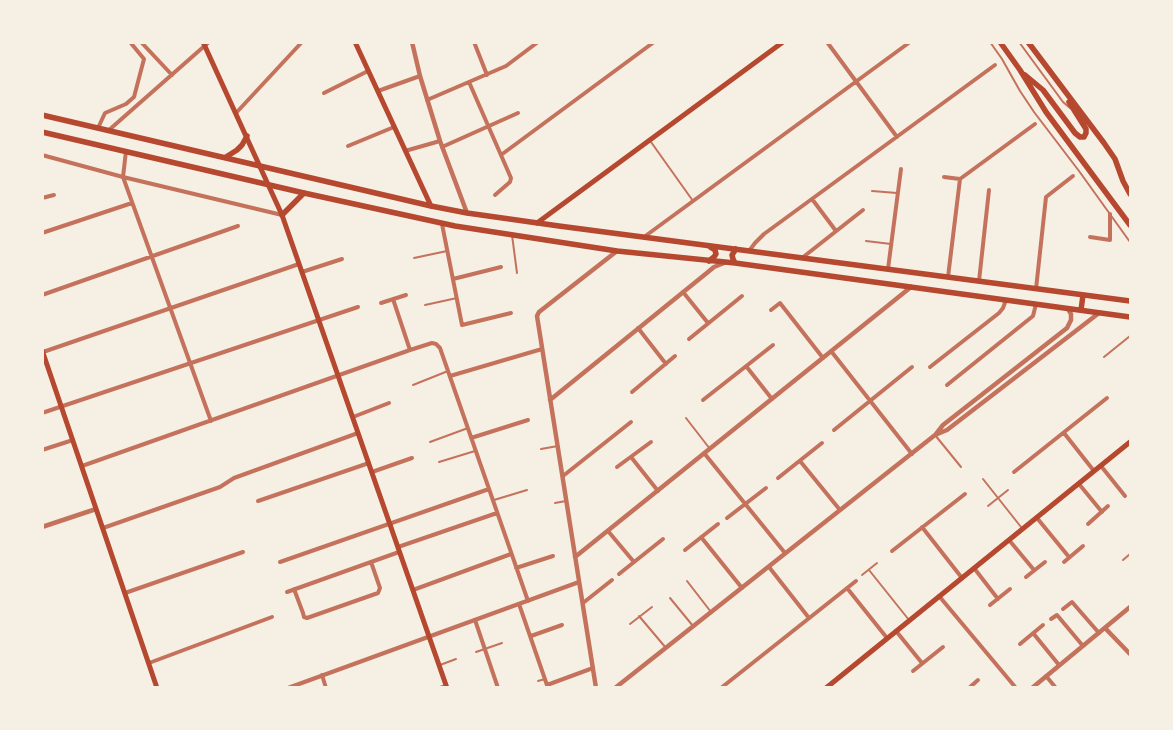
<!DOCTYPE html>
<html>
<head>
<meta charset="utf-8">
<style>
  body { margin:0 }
  #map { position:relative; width:1173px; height:730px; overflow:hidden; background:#f6efe4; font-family:"Roboto Condensed",sans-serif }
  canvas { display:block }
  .frame { position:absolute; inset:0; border:44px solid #f6efe4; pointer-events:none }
</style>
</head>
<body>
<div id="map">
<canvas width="1173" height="730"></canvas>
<div class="frame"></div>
</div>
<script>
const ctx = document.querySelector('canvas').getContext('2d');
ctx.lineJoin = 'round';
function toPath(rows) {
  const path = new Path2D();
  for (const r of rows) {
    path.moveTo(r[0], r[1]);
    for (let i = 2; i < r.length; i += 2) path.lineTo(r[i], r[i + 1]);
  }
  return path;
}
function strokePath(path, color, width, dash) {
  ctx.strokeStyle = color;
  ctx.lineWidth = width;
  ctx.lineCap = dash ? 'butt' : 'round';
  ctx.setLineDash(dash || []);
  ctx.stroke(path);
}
strokePath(toPath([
  [990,42,1002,59,1020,91,1034,112,1079,171,1130,242],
  [1019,42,1063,102,1070,108],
  [651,142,693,201],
  [872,191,897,193],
  [512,235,517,273],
  [866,241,891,244],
  [414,258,447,251],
  [425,305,457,298],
  [1104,357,1130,336],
  [413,385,448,371],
  [686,418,710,449],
  [935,435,961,467],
  [430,442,468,428],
  [541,449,558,446],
  [439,462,475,451],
  [983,479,1021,527],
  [494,500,527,490],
  [555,503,566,501],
  [988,506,1008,490],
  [1123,560,1130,554],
  [869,570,909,620],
  [862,575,877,563],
  [687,581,711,612],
  [670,598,693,626],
  [639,616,666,648],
  [630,624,652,607],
  [476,652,502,643],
  [440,665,456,659],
  [538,681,545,679]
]), '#c5725c', 2);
strokePath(toPath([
  [141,42,172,75],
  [474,42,487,75],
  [827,42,897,137],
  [469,82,511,178,510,182,495,195],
  [378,91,420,76],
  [324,93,368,71],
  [427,100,506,66,538,42],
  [236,113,302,42],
  [98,128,105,113,126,104,134,97,144,59,130,42],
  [109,130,209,42],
  [348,146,394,127],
  [442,147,518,113],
  [126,151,123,177,211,421],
  [405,151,440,141],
  [42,155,123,177,282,215],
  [501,155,654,42],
  [944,177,960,179],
  [42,198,54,195],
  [812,199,836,231],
  [442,224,462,325,511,313],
  [42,233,132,203],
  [644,237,910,42],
  [1090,237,1110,240,1110,214],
  [749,251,755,243,764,234,995,65],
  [802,258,863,210],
  [888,269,901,169],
  [302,272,342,259],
  [948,277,960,179,1035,124],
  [453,279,501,267],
  [979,281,989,190],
  [1036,289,1046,197,1073,176],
  [683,292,708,323],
  [42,295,238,226],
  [393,299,410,350],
  [381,303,406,295],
  [771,310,780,303,823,358],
  [638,328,666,364],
  [689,339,742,296],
  [831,351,912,454],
  [43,352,299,264],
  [746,366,772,399],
  [930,367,999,313,1003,308,1006,300],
  [450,376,542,349],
  [947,385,1033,316,1036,304],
  [632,392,675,356],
  [703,400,773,345],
  [42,413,358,307],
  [353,417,389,403],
  [834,430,912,367],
  [1064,433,1094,471],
  [471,438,528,420],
  [42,450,73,440],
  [704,453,785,553],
  [631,457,658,491],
  [800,461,840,510],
  [82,466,410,350,432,343,436,344,440,348,528,601],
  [1101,466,1125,496],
  [617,467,651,442],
  [372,472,412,458],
  [1014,472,1107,398],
  [563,476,631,422],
  [778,478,822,443],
  [1079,484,1102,512],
  [258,501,369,463],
  [727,518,766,488],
  [1037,518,1069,557],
  [1088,524,1108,506],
  [922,527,962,578],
  [103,528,220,487,234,478,358,433],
  [608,531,634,562],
  [701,537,742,588],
  [1009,540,1034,570],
  [398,547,497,513],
  [685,550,718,524],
  [892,551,965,494],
  [280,562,489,489],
  [1064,562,1083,546],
  [769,567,809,618],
  [516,568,553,556],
  [974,568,998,599],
  [619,574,663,539],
  [1026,577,1045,562],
  [847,588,887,638],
  [294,589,303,613,304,617,307,618,378,593,380,588,371,562],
  [413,590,511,554],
  [287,592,399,552],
  [125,593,243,552],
  [939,596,1016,688],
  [583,603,612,580],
  [519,604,548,688],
  [990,605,1010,589],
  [1063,609,1072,602,1099,633],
  [1051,619,1057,615,1083,646],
  [475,620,498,688],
  [896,631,922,663],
  [1033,633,1059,665],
  [531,636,562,625],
  [1020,644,1043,625],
  [149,663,272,617],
  [913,671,943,647],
  [322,675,326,688],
  [1046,676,1056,688],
  [547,685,593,668],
  [440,688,446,686],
  [721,688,856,581],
  [969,688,978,680]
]), '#c5725c', 4);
strokePath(toPath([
  [412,42,420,76,440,141,467,213],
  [550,400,708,272,714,267,724,263],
  [936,434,943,425,1067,328,1071,320,1071,314,1068,309],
  [42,527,96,509],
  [575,557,911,287],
  [1105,628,1130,654],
  [288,688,579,582],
  [596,688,537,316,539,312,617,251],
  [615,688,935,435,947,430,1099,313],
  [1032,688,1130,607]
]), '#c5725c', 4.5);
strokePath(toPath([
  [203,42,282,215,447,688],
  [355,42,431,206],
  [537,223,783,42],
  [42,350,157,688],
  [826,688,1130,442]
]), '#b5482f', 5);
strokePath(toPath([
  [42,115,431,206,467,213,559,226,1130,301],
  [42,132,304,193,455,226,617,251,735,263,1130,317],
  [226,157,237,150,242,145,247,136],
  [282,215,304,193],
  [709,261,714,257,716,254,715,250,710,247],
  [735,263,733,259,732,255,736,249],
  [1081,310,1083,295]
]), '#b5482f', 5.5);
strokePath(toPath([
  [1000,42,1020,70,1046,112,1130,225],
  [1028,42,1104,143,1115,159,1123,181,1130,194],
  [1025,75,1043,90,1075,133,1080,137,1084,137,1086,133,1086,129,1069,102]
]), '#b5482f', 5.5);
</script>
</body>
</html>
